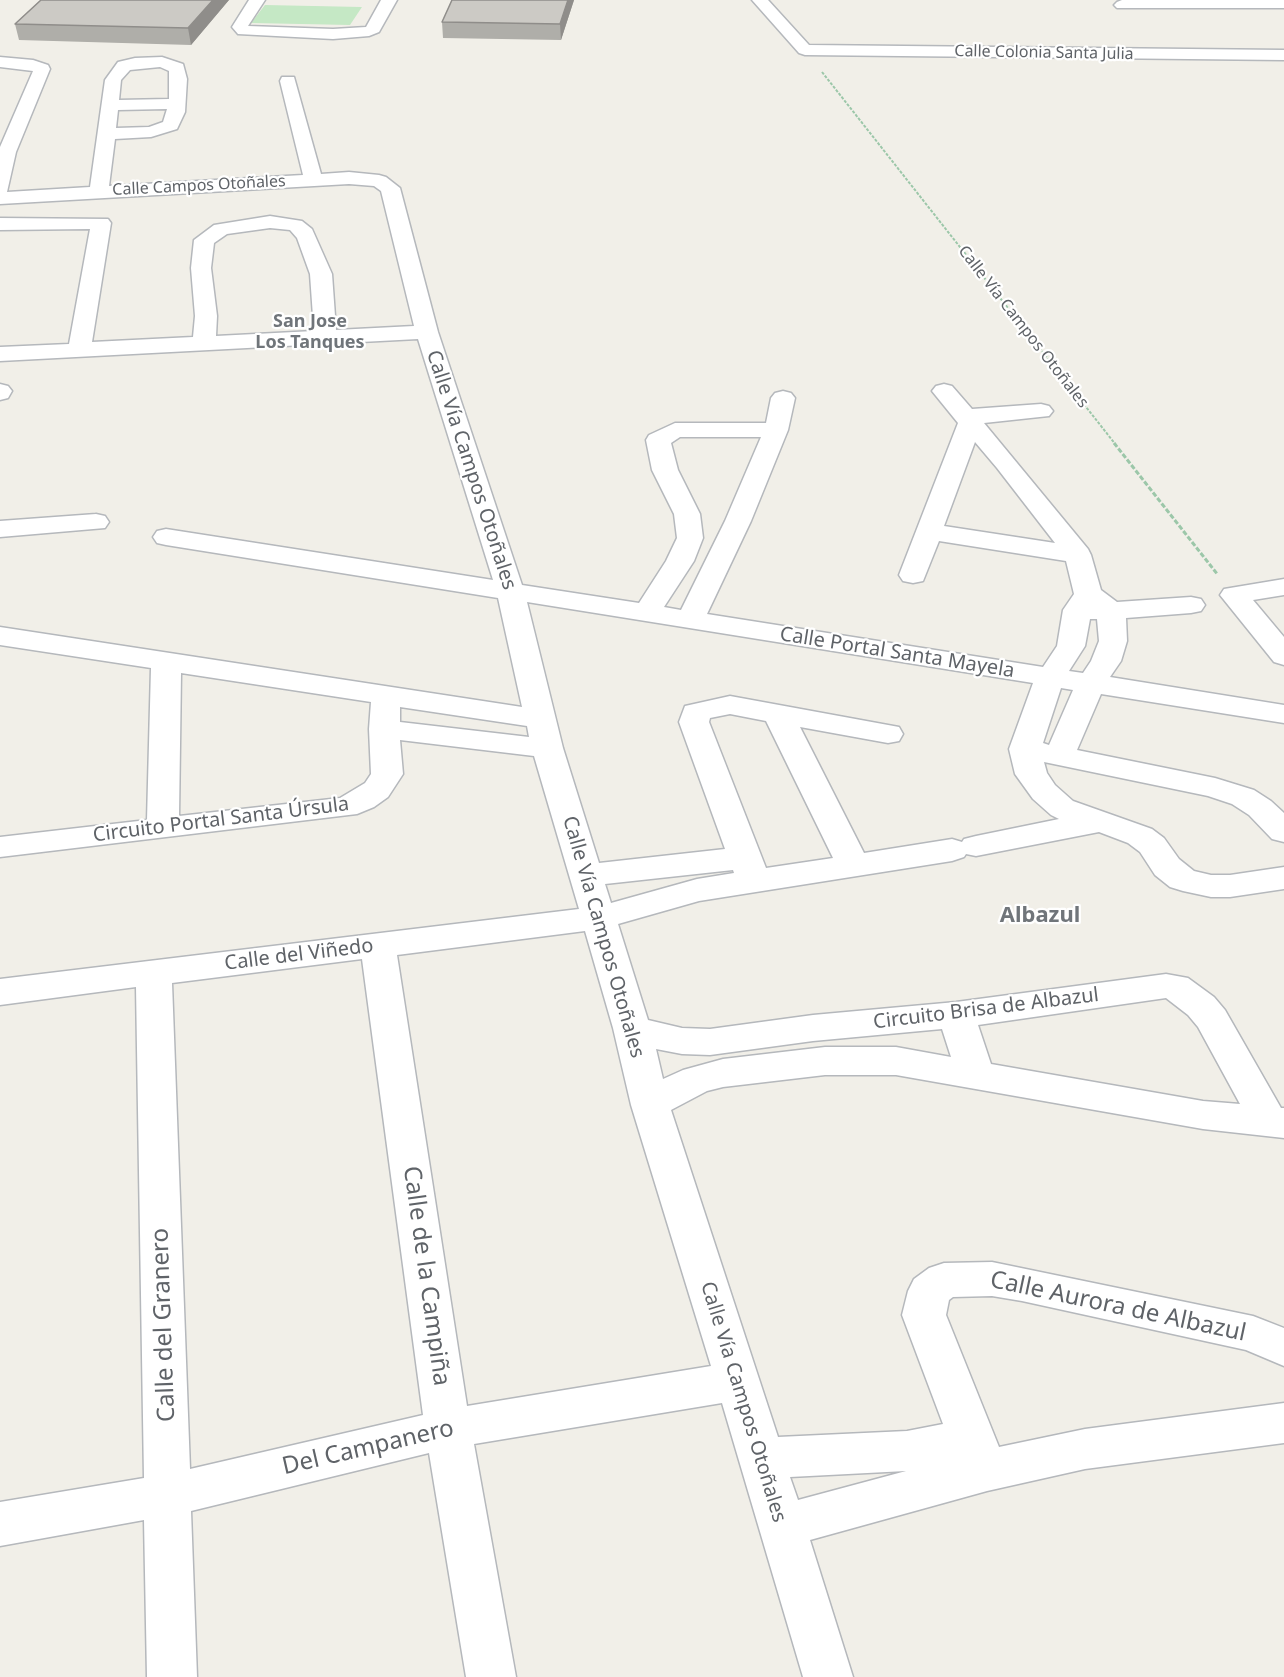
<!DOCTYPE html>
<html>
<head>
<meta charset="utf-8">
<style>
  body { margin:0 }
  canvas { display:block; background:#f1efe8 }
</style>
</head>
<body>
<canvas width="1284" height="1677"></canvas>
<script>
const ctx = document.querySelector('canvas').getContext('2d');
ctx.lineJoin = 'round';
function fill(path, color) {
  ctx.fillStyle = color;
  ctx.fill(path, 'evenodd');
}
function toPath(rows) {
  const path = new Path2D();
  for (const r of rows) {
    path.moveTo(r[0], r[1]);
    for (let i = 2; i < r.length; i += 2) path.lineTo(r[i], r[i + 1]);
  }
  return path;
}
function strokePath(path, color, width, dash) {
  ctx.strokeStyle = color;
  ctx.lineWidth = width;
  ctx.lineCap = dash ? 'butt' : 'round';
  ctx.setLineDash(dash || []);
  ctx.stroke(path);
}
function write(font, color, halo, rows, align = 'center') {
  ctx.font = font + ' "Noto Sans",sans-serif';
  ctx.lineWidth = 4.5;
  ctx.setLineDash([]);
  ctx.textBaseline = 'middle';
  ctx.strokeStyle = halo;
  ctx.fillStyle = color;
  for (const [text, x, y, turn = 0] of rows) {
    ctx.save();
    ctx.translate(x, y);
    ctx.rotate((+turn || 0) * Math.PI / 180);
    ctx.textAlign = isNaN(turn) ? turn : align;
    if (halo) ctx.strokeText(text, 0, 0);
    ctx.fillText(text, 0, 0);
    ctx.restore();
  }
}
fill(toPath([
  [265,5,362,7,350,25,251,23]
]), '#c5e8c5');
const minor = toPath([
  [249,0,265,0,248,26,333,29,366,27,381,0,397,0,379,32,369,36,333,39,238,34,232,27,249,0],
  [752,0,768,0,809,45,1284,50,1284,60,805,55,799,53,752,0],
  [1122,0,1284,0,1284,8,1117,8,1114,5,1117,2,1122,0],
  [0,57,33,60,48,65,50,69,16,152,7,192,90,187,105,80,118,62,135,58,162,57,183,64,187,79,185,112,177,129,151,137,115,139,109,186,303,175,280,81,282,77,294,77,321,174,349,172,379,175,386,177,400,188,438,332,522,585,639,603,666,561,677,538,674,514,652,470,646,440,649,435,675,423,766,423,771,398,775,393,783,391,791,393,795,398,788,430,751,521,707,614,1043,667,1057,646,1063,610,1074,594,1066,561,939,541,923,581,913,583,903,581,899,575,958,423,932,391,936,386,944,384,952,386,972,409,1041,404,1049,406,1053,411,1049,416,984,423,1088,549,1091,555,1101,590,1117,602,1191,597,1201,599,1205,605,1201,611,1191,613,1126,618,1127,641,1121,661,1110,677,1284,705,1284,723,1101,694,1077,750,1215,778,1254,790,1271,801,1284,813,1284,842,1272,839,1249,815,1232,804,1208,796,1044,762,1047,773,1055,785,1073,801,1152,829,1164,838,1179,859,1194,871,1211,875,1230,875,1284,867,1284,889,1230,897,1211,897,1183,891,1170,887,1155,875,1140,852,1128,843,1099,832,976,856,966,854,964,857,952,861,699,901,618,924,648,1020,682,1028,710,1029,813,1015,956,1002,1166,974,1188,978,1214,997,1225,1010,1281,1108,1284,1108,1284,1138,1203,1129,896,1075,825,1075,723,1087,707,1091,671,1110,778,1437,907,1431,943,1424,902,1315,908,1291,914,1279,929,1268,944,1263,992,1262,1253,1316,1284,1328,1284,1366,1246,1350,1022,1301,992,1296,953,1297,949,1300,946,1315,999,1447,1085,1429,1284,1403,1284,1443,1085,1469,987,1491,810,1540,853,1677,803,1677,722,1403,474,1444,516,1677,466,1677,429,1453,191,1511,197,1677,147,1677,144,1520,0,1546,0,1502,144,1478,136,987,0,1005,0,979,579,909,534,756,400,740,403,774,388,797,374,807,357,814,0,857,0,837,147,820,151,668,0,645,0,627,522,707,498,598,166,545,157,543,153,537,157,531,166,529,493,580,418,339,0,361,0,347,69,344,90,229,0,230,0,218,108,219,111,223,92,342,193,337,195,316,191,268,194,240,214,225,270,216,302,221,312,229,332,274,336,330,414,326,381,191,374,186,349,184,0,204,0,147,33,71,0,67,0,57],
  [160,67,169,71,169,99,119,100,121,80,130,70,160,67],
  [167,109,163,122,149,127,116,128,118,110,167,109],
  [270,228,290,230,297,238,310,274,314,331,216,336,217,316,211,268,214,243,227,234,270,228],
  [680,437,761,437,725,521,681,610,664,607,694,561,703,538,700,514,678,470,671,443,680,437],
  [975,442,997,468,1055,543,944,526,975,442],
  [527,602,1033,683,1009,749,1015,774,1033,799,1051,815,1059,819,976,836,964,839,962,842,952,839,864,853,800,727,888,743,899,741,903,734,899,727,730,696,685,706,679,722,725,849,599,863,563,748,527,602],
  [1090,619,1097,619,1099,641,1091,661,1083,673,1069,671,1085,646,1090,619],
  [181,673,371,702,369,729,371,774,365,783,340,798,179,816,181,673],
  [1061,688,1073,690,1049,745,1043,743,1061,688],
  [400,707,527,726,529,737,400,722,400,707],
  [730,714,766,721,833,858,766,868,709,722,710,718,730,714],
  [733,870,734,873,697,879,611,903,605,884,733,870],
  [585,931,613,1028,631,1105,711,1366,467,1406,397,955,585,931],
  [362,959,423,1415,190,1469,172,983,362,959],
  [1166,998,1188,1015,1198,1027,1240,1104,1203,1101,991,1064,978,1025,1166,998],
  [942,1029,951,1057,896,1047,825,1047,723,1059,683,1070,663,1079,656,1049,682,1054,710,1055,813,1041,942,1029],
  [906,1471,798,1500,790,1477,906,1471],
  [0,384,8,386,12,391,8,398,0,400,0,384],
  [96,514,105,516,109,522,105,528,0,537,0,521,96,514],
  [1284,579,1284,595,1253,600,1284,637,1284,665,1274,662,1220,595,1224,589,1284,579]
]);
strokePath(minor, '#b5b8bc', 3);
strokePath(toPath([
  [822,72,1116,445]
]), '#9cc7a9', 2, [3, 1.5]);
strokePath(toPath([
  [1114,443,1218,575]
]), '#9cc7a9', 3, [5, 2]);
fill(minor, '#fff');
fill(toPath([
  [41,0,229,0,191,45,19,40,15,24],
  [452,0,574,0,561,40,443,38,442,22]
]), '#afaea9');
fill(toPath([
  [213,0,229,0,191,45,188,28],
  [568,0,574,0,561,40,560,24]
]), '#8f8d8a');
const building = toPath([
  [41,0,213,0,188,28,15,24,41,0],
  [452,0,568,0,560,24,442,22,452,0]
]);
fill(building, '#cccac5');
strokePath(building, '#8f8d8a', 1.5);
write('16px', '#5f6368', '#fff', [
  ["Calle Colonia Santa Julia",1044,53,1],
  ["Calle Campos Otoñales",199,186,-3],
  ["Calle Vía Campos Otoñales",1023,327,52]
]);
write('bold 18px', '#70757a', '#fff', [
  ["San Jose",310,322],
  ["Los Tanques",310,343]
]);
write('20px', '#5f6368', '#fff', [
  ["Calle Vía Campos Otoñales",471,470,72],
  ["Calle Portal Santa Mayela",897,653,9],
  ["Circuito Portal Santa Úrsula",221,820,-7],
  ["Calle Vía Campos Otoñales",603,937,74],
  ["Calle del Viñedo",299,955,-7],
  ["Circuito Brisa de Albazul",986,1009,-7],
  ["Calle Vía Campos Otoñales",743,1402,73]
]);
write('bold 22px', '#70757a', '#fff', [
  ["Albazul",1040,916]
]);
write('24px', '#5f6368', '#fff', [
  ["Calle de la Campiña",426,1276,82],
  ["Calle Aurora de Albazul",1118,1307,12],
  ["Calle del Granero",164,1325,-92],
  ["Del Campanero",368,1448,-13]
]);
</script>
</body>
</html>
